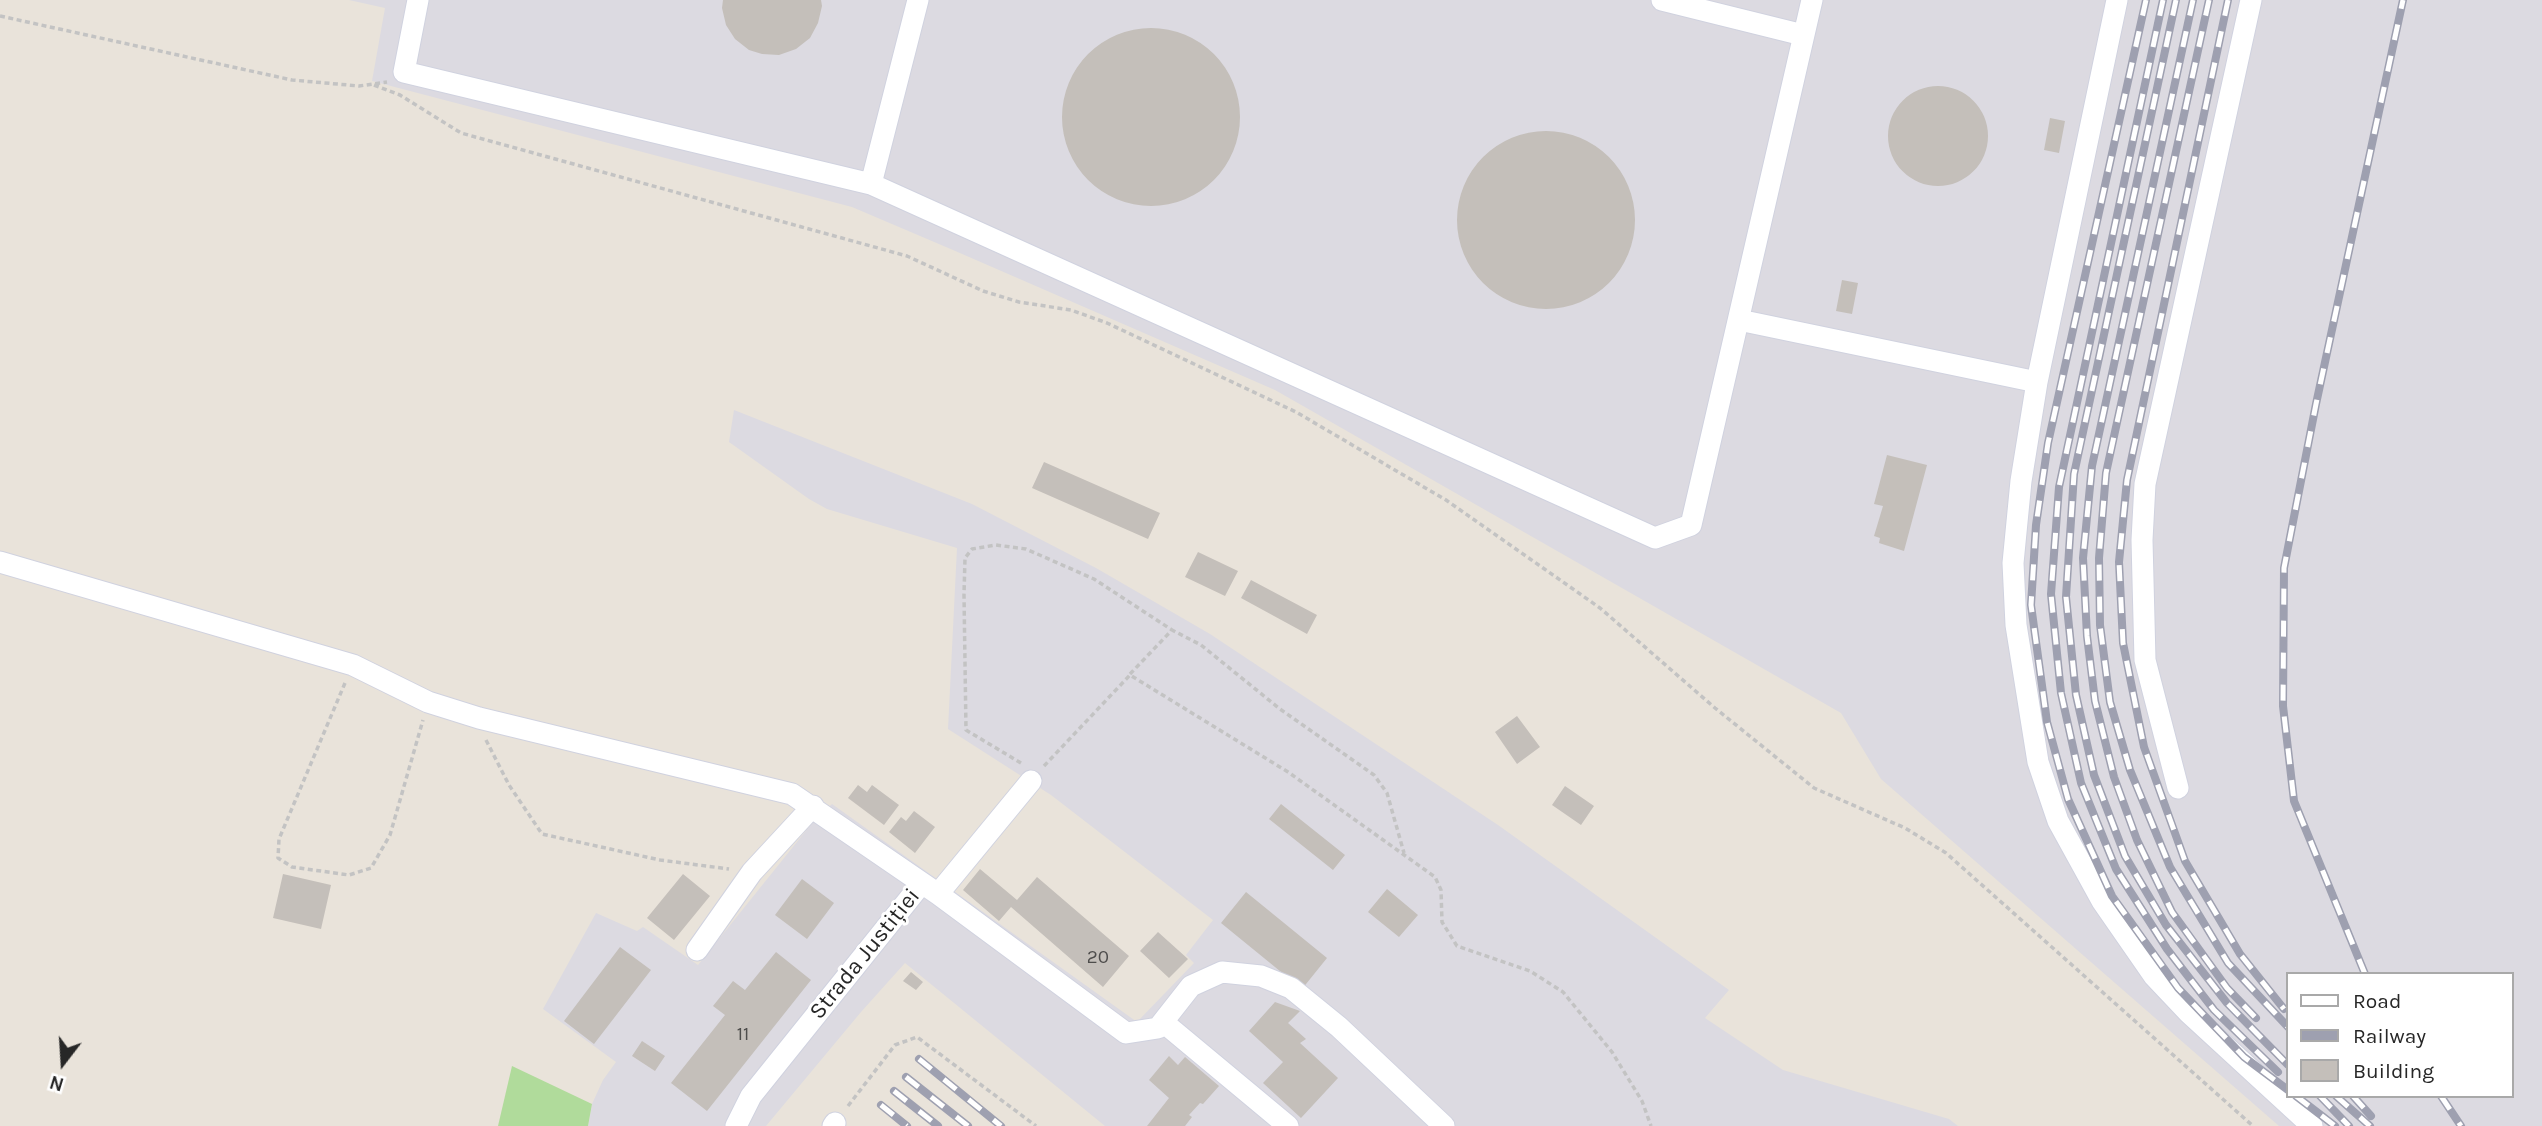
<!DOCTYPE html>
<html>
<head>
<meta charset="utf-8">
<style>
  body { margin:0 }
  #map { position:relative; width:2542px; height:1126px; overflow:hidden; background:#e9e3da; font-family:Karla,sans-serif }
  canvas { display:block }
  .legend { position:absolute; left:2286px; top:972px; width:228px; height:126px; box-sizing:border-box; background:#fff; border:2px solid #a9a9a9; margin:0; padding:9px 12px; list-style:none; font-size:21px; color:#272727 }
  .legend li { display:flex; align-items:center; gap:14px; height:35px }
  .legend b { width:35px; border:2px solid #a9a9a9 }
  .north { position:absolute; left:28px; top:1028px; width:70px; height:70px; -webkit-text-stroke:5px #fff; paint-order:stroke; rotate:197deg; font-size:19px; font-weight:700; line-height:28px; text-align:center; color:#272727 }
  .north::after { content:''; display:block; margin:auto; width:24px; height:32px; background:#272727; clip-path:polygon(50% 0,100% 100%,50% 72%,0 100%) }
</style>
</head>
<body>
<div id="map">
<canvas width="2542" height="1126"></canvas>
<ul class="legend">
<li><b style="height:9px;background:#fff"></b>Road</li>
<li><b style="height:9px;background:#9ea0b0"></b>Railway</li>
<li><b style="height:19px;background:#c4bfba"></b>Building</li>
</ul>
<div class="north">N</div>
</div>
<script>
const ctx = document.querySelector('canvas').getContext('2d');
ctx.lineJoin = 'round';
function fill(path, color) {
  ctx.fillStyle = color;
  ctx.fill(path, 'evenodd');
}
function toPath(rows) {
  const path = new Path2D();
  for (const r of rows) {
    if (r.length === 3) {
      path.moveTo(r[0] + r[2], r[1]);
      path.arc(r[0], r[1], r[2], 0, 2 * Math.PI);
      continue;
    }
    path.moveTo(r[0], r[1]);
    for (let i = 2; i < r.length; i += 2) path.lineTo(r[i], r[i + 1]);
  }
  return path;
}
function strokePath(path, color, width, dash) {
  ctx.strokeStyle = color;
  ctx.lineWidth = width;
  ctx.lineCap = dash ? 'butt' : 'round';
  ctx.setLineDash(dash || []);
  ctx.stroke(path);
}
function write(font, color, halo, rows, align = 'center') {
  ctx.font = font + ' Karla,sans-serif';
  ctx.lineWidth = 6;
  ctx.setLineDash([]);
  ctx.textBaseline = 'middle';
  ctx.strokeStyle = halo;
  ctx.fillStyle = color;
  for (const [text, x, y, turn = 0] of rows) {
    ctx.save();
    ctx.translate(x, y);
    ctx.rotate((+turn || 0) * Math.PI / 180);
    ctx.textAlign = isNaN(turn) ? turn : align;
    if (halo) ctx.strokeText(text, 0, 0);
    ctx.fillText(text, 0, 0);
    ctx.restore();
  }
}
fill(toPath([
  [349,0,2542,0,2542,1126,2279,1126,1881,779,1841,713,1275,390,953,250,852,207,372,81,385,8],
  [2288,974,2512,974,2512,1096,2288,1096],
  [734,410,972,504,1096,568,1210,634,1498,825,1729,990,1705,1018,1783,1070,1949,1119,1958,1126,1105,1126,905,963,861,1012,766,1126,588,1126,592,1104,603,1080,616,1062,543,1009,596,913,637,931,643,927,698,965,813,822,832,804,1137,1022,1194,963,1186,955,1213,920,1051,795,948,729,957,548,827,509,809,499,729,442]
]), '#dcdae1');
fill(toPath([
  [512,1066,592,1104,588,1126,498,1126]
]), '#b0db9b');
fill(toPath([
  [723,0,821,0,822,6,818,23,810,38,796,49,779,55,762,54,749,50,735,39,726,25,722,8],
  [1151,117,89],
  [1938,136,50],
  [2050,118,2065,121,2059,153,2044,150],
  [1546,220,89],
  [1842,280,1858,283,1852,314,1836,311],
  [1887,455,1927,465,1904,551,1879,543,1880,538,1874,536,1883,506,1874,504],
  [1044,462,1160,513,1148,539,1032,488],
  [1198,552,1238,571,1225,596,1185,577],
  [1251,580,1317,615,1307,634,1241,598],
  [1517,716,1540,747,1517,764,1495,732],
  [858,785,867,792,872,785,899,805,884,825,848,798],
  [1565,786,1594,806,1581,825,1552,805],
  [1281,804,1345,855,1333,870,1269,819],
  [914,811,935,827,915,853,889,832,901,817,906,821],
  [980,869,1017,900,1037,877,1129,956,1103,987,1011,907,999,921,963,890],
  [283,874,331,885,321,929,273,918],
  [683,874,710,896,674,940,647,918],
  [802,879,834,903,807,939,775,915],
  [1387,889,1418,915,1399,937,1368,912],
  [1246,892,1327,958,1302,989,1221,923],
  [1158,932,1188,959,1169,978,1140,951],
  [620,947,651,970,594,1044,564,1021],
  [776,952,811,980,707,1111,671,1083,725,1015,713,1006,733,981,745,990],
  [911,972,923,982,916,990,903,981],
  [1275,1002,1300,1011,1288,1023,1306,1039,1300,1043,1338,1078,1301,1118,1263,1083,1283,1062,1249,1031],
  [642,1041,665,1056,655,1071,632,1056],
  [1169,1056,1178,1065,1185,1057,1219,1086,1203,1104,1200,1103,1189,1115,1192,1117,1185,1126,1147,1126,1169,1098,1149,1080]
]), '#c4bfba');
const minor = toPath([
  [418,0,404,72,871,184,1655,538,1691,525,1812,0],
  [1662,0,1803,35],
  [871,184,918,0],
  [1739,320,2037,382,2117,0],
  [2037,382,2021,481,2013,563,2016,625,2038,762,2058,821,2102,901,2154,976,2189,1013,2312,1126],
  [0,562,353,665,428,702,479,718,792,794,922,883],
  [2178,788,2145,660,2142,540,2145,484,2251,0],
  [938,894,1126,1033,1158,1028,1191,986,1222,972,1261,976,1291,988,1339,1027,1444,1126],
  [697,950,752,872,813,806],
  [1163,1022,1288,1126],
  [736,1126,751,1096,922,883,938,894,1031,781],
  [833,1126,835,1123]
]);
strokePath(minor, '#d0d2df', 23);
strokePath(toPath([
  [0,16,292,80,359,86,387,82],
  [374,85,400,95,461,133,907,256,983,291,1019,302,1071,310,1107,323,1296,412,1446,500,1600,608,1715,708,1814,788,1905,828,1946,853,2253,1126],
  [1130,674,1172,630,1201,645,1280,709,1374,775,1387,793,1404,853],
  [345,683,279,839,278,858,292,867,349,875,371,868,390,835,423,720],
  [486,740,509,785,542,834,660,860,729,869],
  [1021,763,966,730,964,595,965,558,972,549,996,545,1026,549,1094,579,1172,630],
  [1044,766,1130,675,1288,772,1435,877,1441,890,1442,922,1457,946,1530,971,1563,992,1612,1052,1642,1101,1651,1126],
  [848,1106,895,1045,917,1037,1036,1126]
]), '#c3c3c3', 3.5, [5, 3.5]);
strokePath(minor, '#fff', 21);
const rail = toPath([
  [2146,0,2048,443,2036,525,2031,605,2047,722,2068,799,2112,896,2178,988,2244,1057,2288,1090],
  [2163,0,2059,487,2051,594,2061,693,2081,783,2116,869,2167,949,2214,1010,2278,1072],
  [2176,0,2074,474,2066,597,2076,695,2094,775,2125,856,2166,925,2227,1003,2288,1065],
  [2193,0,2092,466,2083,558,2087,636,2095,701,2114,777,2137,840,2172,912,2227,988,2256,1018],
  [2209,0,2106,473,2099,558,2100,625,2110,702,2130,770,2170,867,2228,963,2288,1027],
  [2228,0,2127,480,2119,562,2123,643,2144,747,2185,861,2240,954,2284,1009],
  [2365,974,2294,801,2283,706,2284,568,2316,404,2403,0],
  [919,1059,1001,1126],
  [906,1077,968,1126],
  [894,1091,938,1126],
  [2296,1096,2335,1126],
  [2320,1096,2349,1126],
  [2336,1096,2370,1126],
  [2353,1096,2371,1116],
  [2441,1096,2461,1126],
  [881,1105,907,1126]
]);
strokePath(rail, '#9ea0b0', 8);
strokePath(rail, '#fff', 5, [16]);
write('19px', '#4e4d4c', null, [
  ["20",1098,958],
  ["11",743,1035]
]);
write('23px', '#272727', '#fff', [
  ["Strada Justiției",865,954,-51]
]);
</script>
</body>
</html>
